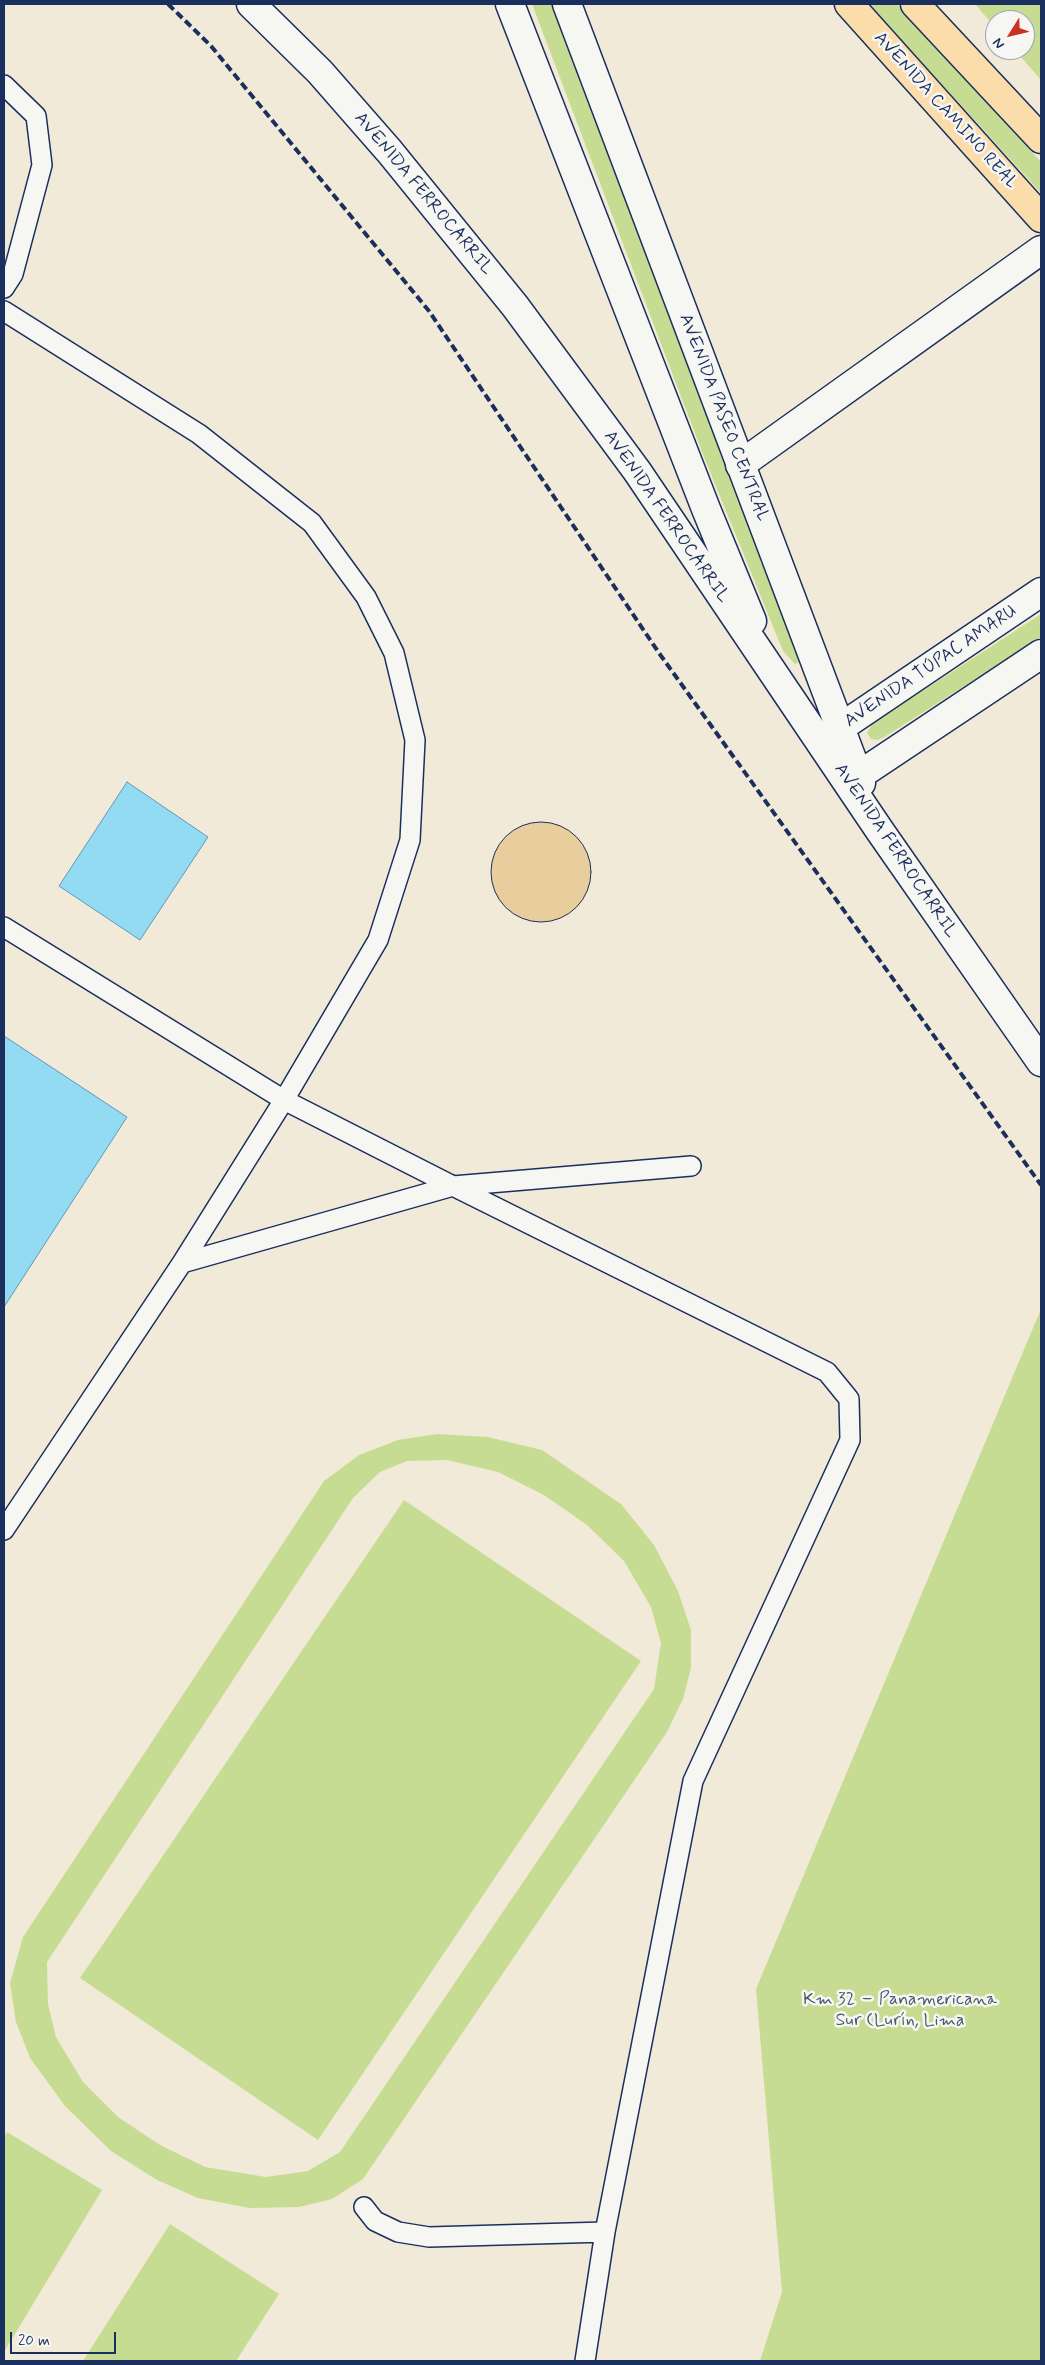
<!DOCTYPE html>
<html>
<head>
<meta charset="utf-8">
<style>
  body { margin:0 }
  #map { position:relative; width:1045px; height:2365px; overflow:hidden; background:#f2ead8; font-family:Mynerve,sans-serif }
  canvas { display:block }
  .frame { position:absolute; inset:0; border:5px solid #1b2f5e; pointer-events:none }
  .north { position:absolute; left:985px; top:10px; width:50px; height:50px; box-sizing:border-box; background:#f6f6f2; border:1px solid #9ea6b7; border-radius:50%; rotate:234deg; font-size:14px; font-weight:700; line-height:20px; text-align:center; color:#1b2f5e }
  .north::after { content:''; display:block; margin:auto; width:18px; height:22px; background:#c8321e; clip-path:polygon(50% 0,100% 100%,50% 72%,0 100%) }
  .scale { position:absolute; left:10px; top:2332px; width:106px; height:22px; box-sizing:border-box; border:2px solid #1b2f5e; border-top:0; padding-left:6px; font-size:15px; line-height:18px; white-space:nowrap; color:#1b2f5e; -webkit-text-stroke:4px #f6f6f2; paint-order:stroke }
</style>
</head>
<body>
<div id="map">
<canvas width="1045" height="2365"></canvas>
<div class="frame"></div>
<div class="north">N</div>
<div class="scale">20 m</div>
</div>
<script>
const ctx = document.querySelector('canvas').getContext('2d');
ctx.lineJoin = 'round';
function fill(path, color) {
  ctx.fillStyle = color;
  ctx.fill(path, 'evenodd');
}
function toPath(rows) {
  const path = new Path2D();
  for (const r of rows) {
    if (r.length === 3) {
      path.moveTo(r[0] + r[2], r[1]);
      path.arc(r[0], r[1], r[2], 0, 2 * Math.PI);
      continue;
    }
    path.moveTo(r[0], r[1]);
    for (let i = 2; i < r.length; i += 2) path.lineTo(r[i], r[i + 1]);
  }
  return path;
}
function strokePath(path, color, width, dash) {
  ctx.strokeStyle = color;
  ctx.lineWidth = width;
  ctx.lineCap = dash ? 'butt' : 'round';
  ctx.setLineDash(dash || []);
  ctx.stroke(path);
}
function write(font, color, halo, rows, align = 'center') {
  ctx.font = font + ' Mynerve,sans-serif';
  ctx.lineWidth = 5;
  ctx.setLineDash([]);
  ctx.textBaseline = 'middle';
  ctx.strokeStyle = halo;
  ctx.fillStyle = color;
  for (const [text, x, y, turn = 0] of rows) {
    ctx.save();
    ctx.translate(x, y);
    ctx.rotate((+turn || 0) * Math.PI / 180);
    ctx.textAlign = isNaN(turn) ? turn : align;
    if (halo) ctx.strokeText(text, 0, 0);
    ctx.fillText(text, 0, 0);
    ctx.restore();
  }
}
fill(toPath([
  [532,4,557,4,804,660,795,664,783,651,704,457],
  [869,4,897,4,1041,162,1041,193],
  [975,4,1041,4,1041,80,1015,50,1025,50,1025,20,995,20,995,27],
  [1041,614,1041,637,886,736,878,740,871,739,867,733,872,724],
  [1041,1309,1041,2361,760,2361,782,2292,756,1989],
  [437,1434,488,1437,542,1450,621,1504,654,1545,678,1591,691,1630,691,1668,683,1699,667,1732,363,2179,332,2199,299,2207,250,2208,198,2198,157,2180,111,2151,65,2106,30,2058,16,2022,10,1983,23,1937,324,1481,359,1455,398,1440],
  [447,1460,498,1472,544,1495,587,1525,624,1561,651,1607,661,1643,654,1689,340,2152,308,2171,266,2177,205,2167,160,2145,118,2117,83,2082,56,2037,48,2004,47,1962,353,1498,380,1472,407,1461],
  [404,1500,641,1661,318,2140,80,1978],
  [7,2132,102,2190,4,2352,4,2137],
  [170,2224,279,2294,236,2361,83,2361]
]), '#c6dc92');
const water = toPath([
  [127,782,208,837,140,940,59,886,127,782],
  [4,1036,127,1117,4,1307,4,1036]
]);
fill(water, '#92dbf3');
strokePath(water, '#6296b7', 1);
const building = toPath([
  [541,872,50]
]);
fill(building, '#e8cd9d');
strokePath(building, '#1b2f5e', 1);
const service = toPath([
  [4,85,36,116,42,165,13,274,4,288],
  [4,311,199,434,312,523,366,597,394,653,415,740,410,840,378,940,284,1100,182,1263,4,1530],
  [4,927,284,1100,453,1186,827,1372,849,1399,850,1440,693,1781,605,2232,585,2361],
  [182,1263,453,1186,691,1166],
  [364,2207,375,2221,398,2232,429,2237,605,2232]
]);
const minor = toPath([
  [740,465,1041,250]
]);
const tertiary = toPath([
  [251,4,320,72,390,152,515,306,637,471,880,831,1041,1062],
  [510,4,706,509,752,621],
  [567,4,861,783],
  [825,738,1041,592],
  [858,776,1041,654]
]);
const primary = toPath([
  [849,4,1041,218],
  [915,4,1041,139]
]);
strokePath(service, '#1b2f5e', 22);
strokePath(minor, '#1b2f5e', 31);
strokePath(tertiary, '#1b2f5e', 31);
strokePath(primary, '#1b2f5e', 31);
strokePath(service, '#f6f6f2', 19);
strokePath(minor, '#f6f6f2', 28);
strokePath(tertiary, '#f6f6f2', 28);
strokePath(primary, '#faddab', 28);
strokePath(toPath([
  [168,4,211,46,429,311,659,653,1041,1185]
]), '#1b2f5e', 4, [8, 4]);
write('18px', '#1b2f5e', '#f6f6f2', [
  ["AVENIDA CAMINO REAL",945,111,48],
  ["AVENIDA FERROCARRIL",423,194,50],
  ["AVENIDA PASEO CENTRAL",723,418,69],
  ["AVENIDA FERROCARRIL",666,517,55],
  ["AVENIDA TÚPAC AMARU",931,667,-34],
  ["AVENIDA FERROCARRIL",895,851,56]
]);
write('18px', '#465a6b', '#f6f6f2', [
  ["Km 32 – Panamericana",900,2000],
  ["Sur (Lurín, Lima",900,2021]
]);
</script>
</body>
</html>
